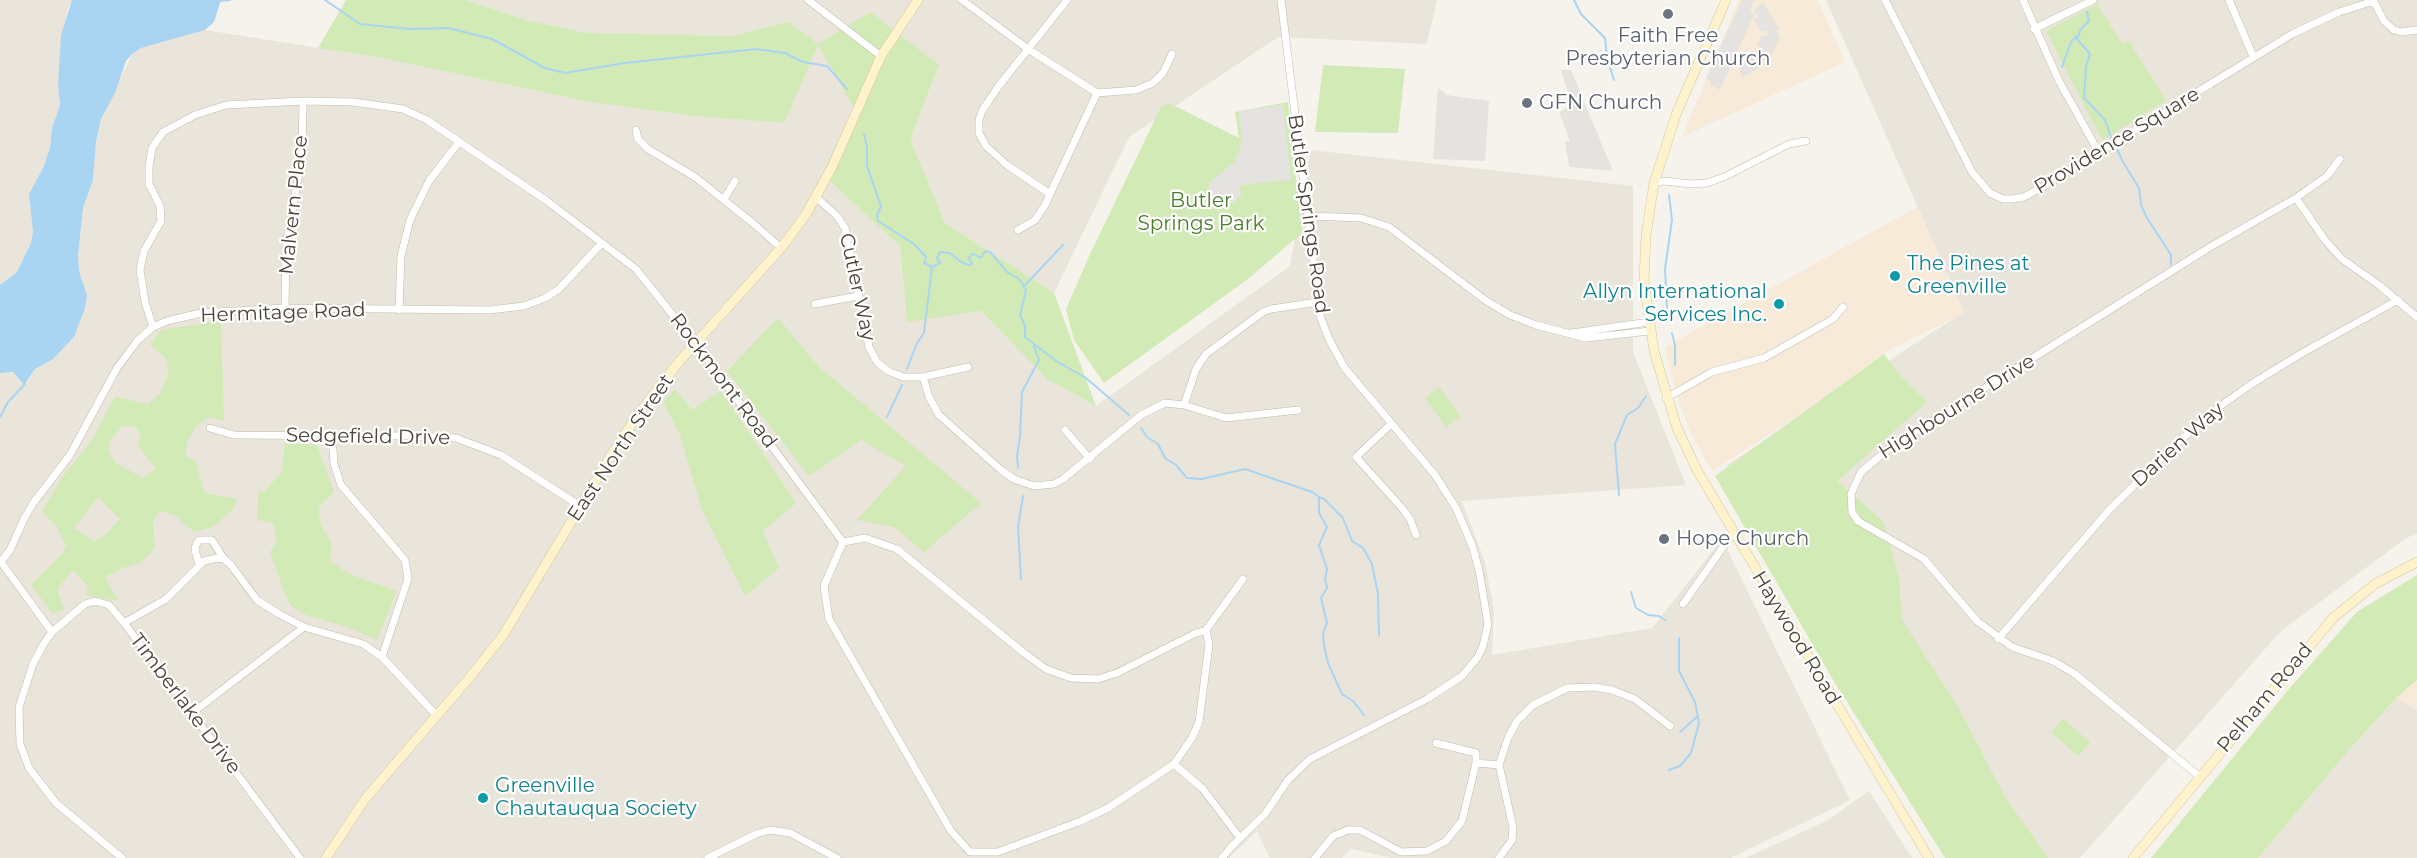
<!DOCTYPE html>
<html>
<head>
<meta charset="utf-8">
<style>
  body { margin:0 }
  canvas { display:block; background:#f6f3ec }
</style>
</head>
<body>
<canvas width="2417" height="858"></canvas>
<script>
const ctx = document.querySelector('canvas').getContext('2d');
ctx.lineJoin = 'round';
function fill(path, color) {
  ctx.fillStyle = color;
  ctx.fill(path, 'evenodd');
}
function toPath(rows) {
  const path = new Path2D();
  for (const r of rows) {
    path.moveTo(r[0], r[1]);
    for (let i = 2; i < r.length; i += 2) path.lineTo(r[i], r[i + 1]);
  }
  return path;
}
function strokePath(path, color, width, dash) {
  ctx.strokeStyle = color;
  ctx.lineWidth = width;
  ctx.lineCap = dash ? 'butt' : 'round';
  ctx.setLineDash(dash || []);
  ctx.stroke(path);
}
function write(font, color, halo, rows, align = 'center') {
  ctx.font = font + ' Montserrat,sans-serif';
  ctx.lineWidth = 4.5;
  ctx.setLineDash([]);
  ctx.textBaseline = 'middle';
  ctx.strokeStyle = halo;
  ctx.fillStyle = color;
  for (const [text, x, y, turn = 0] of rows) {
    ctx.save();
    ctx.translate(x, y);
    ctx.rotate((+turn || 0) * Math.PI / 180);
    ctx.textAlign = isNaN(turn) ? turn : align;
    if (halo) ctx.strokeText(text, 0, 0);
    ctx.fillText(text, 0, 0);
    ctx.restore();
  }
}
fill(toPath([
  [0,0,72,0,67,11,58,83,60,105,52,128,50,148,43,168,29,194,33,232,31,243,17,272,0,285],
  [466,0,1437,0,1427,44,1278,37,1129,137,1054,293,945,223,910,139,939,65,855,108,822,174,900,246,907,321,981,311,1047,379,1096,406,1290,266,1311,150,1633,186,1633,352,1686,485,1462,501,1485,562,1494,611,1492,655,1652,628,1722,539,1850,800,1731,858,1392,858,1351,849,1342,858,1270,858,1257,831,1229,858,0,858,0,373,13,372,25,385,35,369,53,359,74,337,87,295,79,271,78,256,83,208,93,180,96,141,101,119,132,54,140,48,205,30,372,56,590,102,694,116,784,123,788,22,731,36,587,33,526,20],
  [1826,0,2417,0,2417,534,2406,538,2281,631,2080,858,2001,858,1727,465,1964,312],
  [2396,698,2417,710,2417,858,2258,858,2349,750],
  [1869,791,1912,858,1746,858,1828,820]
]), '#eae5da');
fill(toPath([
  [1739,0,1818,0,1845,62,1682,137],
  [1917,207,1964,313,1886,352,1799,415,1712,471,1691,434,1679,402,1665,347],
  [2417,680,2417,710,2396,698]
]), '#f7ead8');
fill(toPath([
  [346,0,466,0,526,20,587,33,731,36,788,22,818,44,870,12,939,65,910,139,945,223,1054,293,1096,406,1047,379,981,311,907,322,900,246,822,174,854,108,818,45,784,123,694,116,590,102,372,56,318,48],
  [2097,4,2122,44,2129,41,2166,101,2102,140,2046,31],
  [1323,65,1405,69,1398,133,1315,132],
  [1288,102,1302,233,1248,279,1104,383,1074,340,1066,309,1090,254,1161,107,1169,103,1239,138,1235,112],
  [778,318,819,367,981,503,924,552,894,527,857,520,906,466,861,440,809,476,727,371],
  [221,321,224,421,209,417,196,426,187,442,186,456,196,462,204,493,237,499,232,510,213,527,194,532,176,516,162,511,157,514,153,523,155,548,141,563,122,568,105,577,118,601,86,595,88,586,73,570,57,589,64,609,53,614,31,585,62,554,66,545,56,526,42,511,64,475,90,443,115,397,148,404,160,394,169,373,166,358,150,345,161,330],
  [122,426,134,426,141,434,137,444,156,469,143,478,116,463,108,451,111,440],
  [98,497,120,519,103,537,93,541,74,528],
  [1884,354,1897,372,1927,402,1837,481,1883,521,1899,578,1902,620,1958,707,2005,797,2048,858,1945,858,1832,678,1715,476],
  [1439,387,1460,416,1446,427,1425,398],
  [675,389,692,410,721,391,796,503,763,531,779,568,745,596,702,510,680,435,663,402],
  [285,443,317,445,334,492,318,507,321,526,332,543,330,561,349,574,397,591,377,640,350,628,306,615,290,605,284,591,270,552,277,540,273,523,257,520,258,493,264,492,282,472],
  [2417,575,2417,680,2396,698,2349,750,2258,858,2151,858,2288,690,2357,612],
  [2063,719,2090,742,2078,756,2051,732]
]), '#d2eab5');
fill(toPath([
  [1742,0,1754,0,1750,11,1754,15,1720,90,1710,84,1711,81,1706,78],
  [1763,2,1779,29,1776,31,1780,37,1769,60,1766,58,1762,63,1764,65,1742,78,1738,61,1755,51,1757,54,1760,54,1762,49,1757,46,1762,35,1767,36,1768,34,1766,30,1761,31,1754,20,1759,17,1754,10],
  [1561,70,1571,70,1613,171,1569,167,1565,141,1570,141,1559,112,1572,105],
  [1438,88,1447,95,1489,101,1485,161,1433,159],
  [1283,105,1291,180,1242,185,1239,188,1242,194,1234,202,1225,203,1215,198,1209,191,1209,183,1234,162,1240,148,1242,140,1239,111]
]), '#e5e3e0');
fill(toPath([
  [72,0,221,0,214,22,205,30,141,48,132,54,126,61,115,93,101,119,96,141,93,180,83,208,78,256,79,271,87,295,85,308,74,337,53,359,35,369,24,385,13,372,0,373,0,285,17,272,31,243,33,232,29,194,43,168,50,148,52,128,60,105,58,84,61,35]
]), '#a9d4f2');
strokePath(toPath([
  [325,0,360,24,410,29,448,28,492,39,545,68,565,73,625,63,756,49,785,53,803,62,827,66,847,89],
  [1574,0,1581,14,1605,38,1607,57,1614,80],
  [220,1,230,0],
  [2087,12,2089,21,2081,29,2077,39,2090,54,2086,66,2084,98,2105,120,2111,137],
  [2062,67,2071,42,2077,36],
  [864,134,867,146,867,166,881,206,877,215,878,221,914,244,926,257,924,263,932,267,940,263,937,258,940,252,950,253,961,262,969,265,972,264,969,258,971,255,974,254,981,258,985,251,990,252,1007,272,1019,279,1026,290,1020,315,1025,326,1025,337,1056,361,1086,378,1129,415],
  [2117,149,2123,162,2139,188,2141,205,2147,218,2171,255,2171,265],
  [1024,286,1063,245],
  [1667,308,1665,269,1672,220,1669,195],
  [1672,333,1675,345,1675,365],
  [907,369,917,343,924,333,932,267],
  [0,417,8,402,25,384],
  [887,417,902,385],
  [1141,428,1147,437,1158,444,1165,458,1176,465,1187,478,1202,479,1245,469,1312,492,1319,497,1319,513,1327,527,1319,545,1327,569,1325,579,1327,588,1321,598,1327,623,1323,633,1324,646,1328,663,1342,694,1353,701,1364,715],
  [1018,468,1017,457,1020,436,1022,392,1039,360,1034,346],
  [1619,495,1615,444,1627,415,1638,408,1646,396],
  [1319,497,1324,499,1343,518,1352,541,1363,548,1372,564,1378,594,1379,636],
  [1021,579,1018,527,1023,496],
  [1631,592,1636,608,1648,615,1659,616,1665,620],
  [1680,732,1698,716],
  [1669,770,1680,766,1691,753,1699,723,1695,702,1679,671,1679,638]
]), '#a9d4f2', 2);
const street = toPath([
  [808,0,881,56],
  [962,0,1028,49,1097,93,1136,90,1153,83,1163,73,1172,54],
  [1885,0,1972,172,1990,193,2003,199,2012,199,2024,197,2044,186,2292,34,2339,12,2374,1],
  [2023,0,2059,81,2098,151],
  [2229,0,2253,56],
  [2373,0,2384,21,2394,30,2401,32,2417,30],
  [2034,29,2093,0],
  [636,130,638,139,648,149,695,177,754,224,781,248],
  [1654,183,1664,181,1691,184,1707,183,1724,177,1789,144,1806,141],
  [1050,194,1007,165,986,146,979,133,979,120,982,111,998,87,1067,0],
  [816,197,837,216,845,228,869,347,877,362,888,371,903,377,923,377,968,367],
  [2296,198,2325,240,2342,259,2379,285,2417,317],
  [724,199,735,181],
  [1308,216,1361,218,1389,227,1485,300,1510,315,1536,325,1586,338,1650,331],
  [1018,230,1035,220,1044,207,1097,93],
  [815,304,858,296],
  [285,308,286,245,302,156,303,101],
  [399,310,401,256,410,220,429,181,459,142],
  [153,327,145,302,140,270,144,251,161,221,160,206,149,184,149,167,152,148,163,132,195,115,226,105,303,101,353,102,403,109,427,120,547,201,636,269,695,343,843,542],
  [1572,333,1649,322],
  [923,377,929,397,939,415,1001,470,1014,479,1034,486,1054,484,1063,479,1141,415,1165,403,1184,405,1226,418,1298,410],
  [1666,398,1712,372,1764,358,1833,319,1843,307],
  [1184,405,1196,369,1206,354,1263,312,1271,309,1318,302],
  [1391,424,1356,457,1402,508,1410,519,1416,535],
  [210,428,234,435,413,436,456,438,501,455,580,506],
  [1065,430,1090,459],
  [332,435,334,464,341,485,405,560,408,579,382,657],
  [843,542,824,586,829,619,951,831,970,852,998,852,1081,821,1108,808,1174,764,1192,738,1199,722,1209,645,1206,630],
  [843,542,865,538,897,549,1024,653,1046,669,1071,678,1098,679,1117,673,1196,633,1206,630],
  [1,562,52,632],
  [0,563,10,550,24,519,34,502,70,455,117,368,138,340,153,327,167,321,201,313,285,308,489,310,524,306,545,298,559,289,601,244],
  [199,564,195,550,196,545,199,540,212,540,224,559,231,565,257,600,279,614,304,627,363,644,382,657,437,716],
  [1683,604,1733,533],
  [124,623,166,599,204,561,217,558,224,559],
  [1206,630,1243,579],
  [1998,639,2109,510,2175,445,2219,407,2253,383,2304,352,2398,300],
  [192,713,304,627],
  [1436,743,1476,753,1476,763],
  [1174,764,1203,789,1240,838],
  [2200,777,2075,674,2053,661,2012,647,1977,621,1924,559,1858,521,1852,512,1851,494,1861,472,1892,446,2210,247,2296,198,2327,176,2340,159],
  [122,858,56,803,29,768,20,744,19,707,33,664,43,645,52,632,85,604,95,601,109,605,124,623,300,858],
  [708,858,756,834,770,830,790,833,837,858],
  [1222,858,1232,846,1265,814,1288,780,1310,759,1427,699,1462,676,1478,657,1483,646,1488,624,1479,570,1472,545,1456,508,1435,475,1344,367,1329,339,1320,316,1281,0],
  [1315,858,1333,836,1348,830,1360,830,1401,852,1427,851,1446,841,1462,821,1476,763,1499,765],
  [1499,858,1512,840,1513,827,1499,765,1508,738,1517,721,1533,705,1567,688,1594,687,1612,690,1635,699,1670,726]
]);
const secondary = toPath([
  [1726,0,1677,112,1654,183,1646,235,1644,281,1654,351,1677,428,1698,472,1929,858],
  [326,858,365,799,470,677,504,634,610,457,637,416,677,364,781,248,805,216,832,167,881,56,918,0],
  [2133,858,2333,618,2375,584,2417,562]
]);
strokePath(street, '#c2bbae', 8);
strokePath(secondary, '#d6c79b', 10);
strokePath(street, '#fff', 7);
strokePath(secondary, '#fff3cd', 9);
for (const [x, y, r, color] of [
  [1668,14,6,"#6b7280"],
  [1527,103,6,"#6b7280"],
  [1895,276,6,"#0f9aa8"],
  [1779,304,6,"#0f9aa8"],
  [1664,539,6,"#6b7280"],
  [483,798,6,"#0f9aa8"]
]) {
  const dot = new Path2D();
  dot.arc(x, y, r, 0, 2 * Math.PI);
  ctx.fillStyle = color;
  ctx.fill(dot);
  strokePath(dot, '#fff', 2);
}
write('20px', '#5b616d', '#fff', [
  ["Faith Free",1668,36,"center"],
  ["Presbyterian Church",1668,59,"center"],
  ["GFN Church",1539,103],
  ["Hope Church",1676,539]
], 'left');
write('20px', '#4b4439', '#fff', [
  ["Providence Square",2117,141,-31],
  ["Malvern Place",294,205,-84],
  ["Butler Springs Road",1308,214,82],
  ["Cutler Way",857,287,78],
  ["Hermitage Road",283,313,-2],
  ["Rockmont Road",723,381,53],
  ["Highbourne Drive",1957,407,-32],
  ["Sedgefield Drive",368,437,1],
  ["Darien Way",2178,445,-42],
  ["East North Street",621,448,-56],
  ["Haywood Road",1796,638,59],
  ["Pelham Road",2265,698,-50],
  ["Timberlake Drive",185,704,53]
]);
write('20px', '#4a7f2a', '#fff', [
  ["Butler",1201,201],
  ["Springs Park",1201,224]
]);
write('20px', '#0d838f', '#fff', [
  ["The Pines at",1907,264],
  ["Greenville",1907,287],
  ["Allyn International",1767,292,"right"],
  ["Services Inc.",1767,315,"right"],
  ["Greenville",495,786],
  ["Chautauqua Society",495,809]
], 'left');
</script>
</body>
</html>
